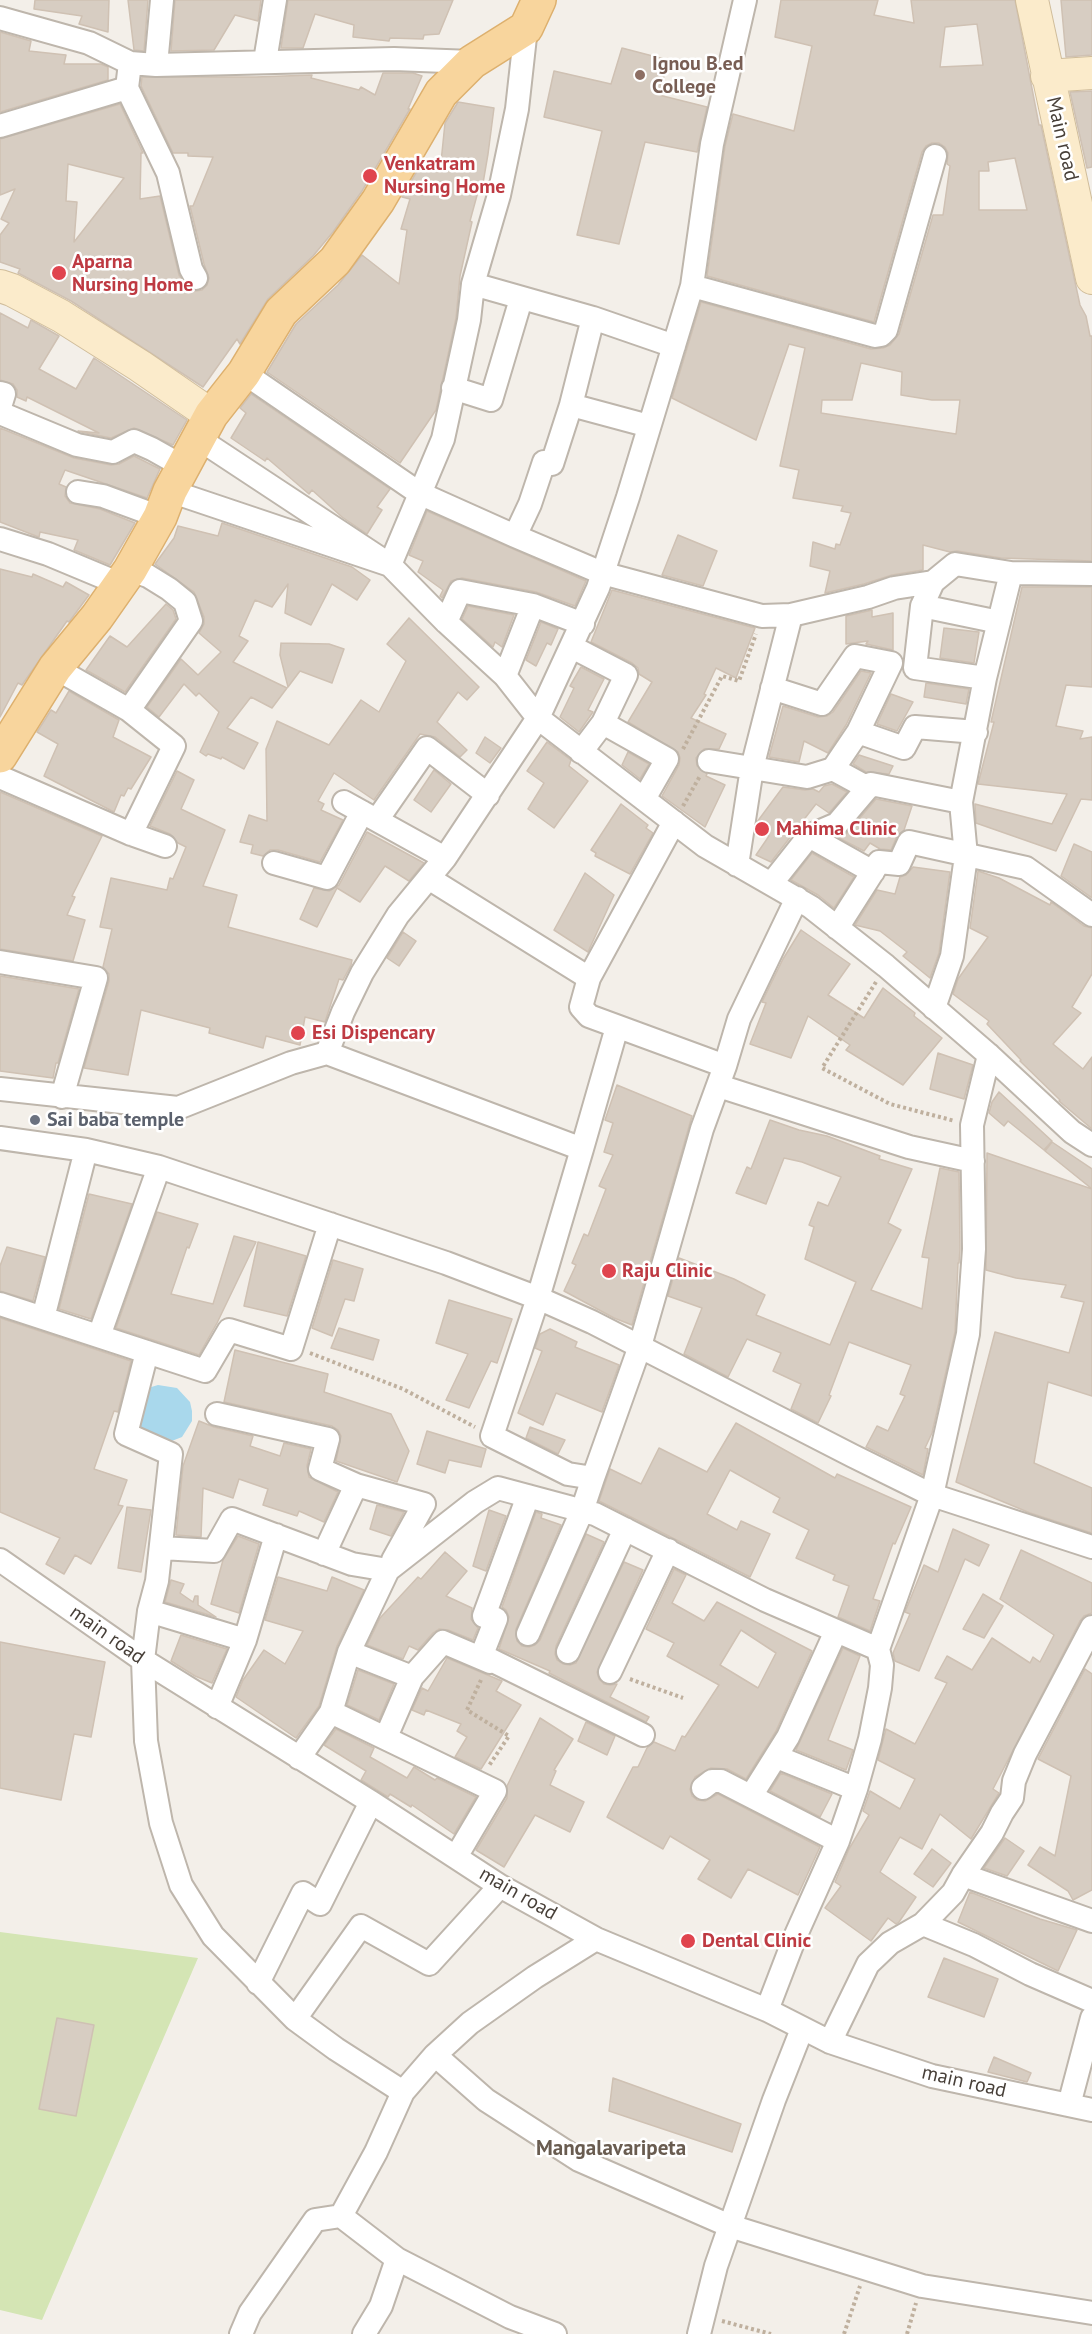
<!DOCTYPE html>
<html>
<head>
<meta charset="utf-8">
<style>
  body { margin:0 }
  canvas { display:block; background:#f3efe9 }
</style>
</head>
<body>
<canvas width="1092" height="2334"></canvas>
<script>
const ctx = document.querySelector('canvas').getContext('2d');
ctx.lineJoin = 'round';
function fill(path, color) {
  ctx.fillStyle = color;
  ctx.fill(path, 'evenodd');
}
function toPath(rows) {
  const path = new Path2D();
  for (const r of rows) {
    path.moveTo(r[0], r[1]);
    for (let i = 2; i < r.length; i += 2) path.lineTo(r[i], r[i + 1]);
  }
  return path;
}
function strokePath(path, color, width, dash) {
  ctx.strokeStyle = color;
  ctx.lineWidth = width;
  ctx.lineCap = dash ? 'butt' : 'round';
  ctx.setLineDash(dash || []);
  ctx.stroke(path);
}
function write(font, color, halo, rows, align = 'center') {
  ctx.font = font + ' "PT Sans",sans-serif';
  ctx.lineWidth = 5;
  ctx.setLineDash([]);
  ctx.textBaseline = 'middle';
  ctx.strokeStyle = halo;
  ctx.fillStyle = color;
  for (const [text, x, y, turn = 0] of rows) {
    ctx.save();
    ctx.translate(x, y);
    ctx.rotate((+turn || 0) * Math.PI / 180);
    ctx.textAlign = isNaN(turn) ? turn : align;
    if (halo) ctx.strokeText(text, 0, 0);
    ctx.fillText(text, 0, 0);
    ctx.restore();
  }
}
fill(toPath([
  [0,1932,198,1958,42,2320,0,2310]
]), '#d4e5b4');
fill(toPath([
  [158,1385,177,1388,190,1402,192,1411,192,1421,182,1437,164,1444,138,1432,135,1403,148,1388]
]), '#a9d8ec');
const building = toPath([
  [35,0,109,0,108,32,79,24,82,16,34,9,35,0],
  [128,0,148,0,144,51,134,50,128,0],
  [175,0,261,0,258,21,235,15,214,50,171,51,175,0],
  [288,0,453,0,439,34,424,35,423,39,390,38,389,41,353,37,354,25,315,14,303,48,281,48,288,0],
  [781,0,878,0,874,15,914,23,911,0,1015,0,1039,125,1041,125,1080,305,1086,316,1090,336,1092,336,1092,561,1001,558,957,551,950,552,923,545,923,570,892,575,864,584,825,593,830,571,810,566,813,542,835,549,836,544,840,545,851,513,841,511,843,506,793,498,799,470,780,466,805,348,789,344,756,440,672,398,701,302,871,349,883,348,890,345,899,334,933,215,943,215,950,166,947,164,948,153,945,147,939,143,932,143,926,146,922,152,874,322,707,276,725,146,733,114,794,131,812,46,775,37,781,0],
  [977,24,983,65,940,67,945,27,977,24],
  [1015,158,1027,210,979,210,979,171,989,171,988,162,1015,158],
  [861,363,902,372,901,395,932,400,960,400,956,434,821,413,822,400,852,400,861,363],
  [1061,0,1092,0,1092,55,1066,57,1061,0],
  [0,32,31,41,29,51,66,55,64,64,101,64,108,67,108,80,0,112,0,32],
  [622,48,668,60,659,95,707,107,697,152,645,142,619,244,577,235,602,131,544,117,554,71,611,84,622,48],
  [383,73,413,73,422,76,408,109,410,109,362,191,333,232,313,256,268,299,240,344,237,339,203,387,71,301,18,273,20,269,0,262,0,235,9,223,1,219,15,189,0,195,0,139,120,104,143,153,141,153,140,199,160,196,179,275,189,289,195,291,202,290,207,285,209,278,204,264,190,206,193,206,213,157,188,156,188,153,173,153,141,86,142,77,256,77,312,75,311,78,359,90,361,87,375,95,383,73],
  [68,164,124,178,74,242,77,202,66,201,68,164],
  [1092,91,1092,167,1087,168,1070,92,1092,91],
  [458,102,494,108,488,154,482,189,479,188,470,221,472,222,460,276,456,318,436,410,400,463,267,372,296,324,338,285,362,255,399,284,407,230,401,229,410,199,402,197,420,166,440,172,445,123,458,102],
  [0,313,28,328,31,320,59,336,39,369,76,389,94,358,187,420,173,445,134,428,111,438,81,432,78,431,99,433,27,397,26,401,17,397,17,390,13,384,0,380,0,313],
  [251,394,390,489,377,507,382,510,367,534,342,517,312,490,309,494,267,458,265,461,231,438,246,413,240,408,251,394],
  [0,428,74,458,111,465,119,464,134,456,160,469,147,498,65,470,59,484,66,487,65,496,70,503,100,509,135,523,110,565,74,550,78,540,40,532,39,537,36,536,0,522,0,428],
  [427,511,586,581,575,606,536,592,462,578,451,581,442,598,440,596,443,590,418,572,423,561,409,555,427,511],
  [222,523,352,567,370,580,357,600,332,584,311,625,285,613,288,584,272,607,255,600,239,636,248,641,233,662,287,688,272,708,251,697,227,728,258,743,244,769,222,757,221,759,208,754,206,756,200,752,219,712,199,693,196,696,184,684,159,717,147,707,181,659,198,675,221,652,199,633,204,624,204,617,194,592,155,564,174,538,178,526,218,536,222,523],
  [678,535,717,551,703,586,662,575,678,535],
  [0,569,32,577,33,574,63,587,66,582,89,595,69,622,67,621,22,685,18,683,0,717,0,569],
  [1022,587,1092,587,1092,687,1066,685,1056,726,1083,731,1080,739,1092,737,1092,800,1081,799,1056,851,976,823,975,804,1052,824,1067,794,978,784,994,722,991,722,1022,587],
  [612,590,755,628,736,678,716,668,704,694,706,695,691,718,726,734,719,749,704,749,696,758,697,766,707,774,706,776,725,785,705,827,662,796,679,765,680,758,678,752,628,722,652,682,639,674,638,668,632,663,591,642,612,590],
  [166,604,173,610,176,619,125,692,86,670,110,636,127,647,166,604],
  [468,606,514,615,502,647,495,642,493,647,462,619,468,606],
  [872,610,872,617,893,613,893,650,866,644,868,641,846,644,846,616,872,610],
  [409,618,479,687,467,700,458,692,437,722,467,750,460,757,435,737,420,734,374,800,334,773,318,801,324,804,321,810,343,820,320,862,278,850,270,850,263,856,251,853,253,845,240,842,249,815,267,821,266,749,277,721,329,745,361,700,379,712,406,661,387,644,409,618],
  [541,622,558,629,551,645,547,643,536,666,526,660,541,622],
  [944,628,979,632,974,663,940,658,944,628],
  [281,643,329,644,344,649,332,683,300,671,288,687,280,655,281,643],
  [581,667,604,679,588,710,593,712,579,732,560,717,574,688,570,686,581,667],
  [861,671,871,673,846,725,828,753,804,741,799,762,769,757,783,706,818,717,827,716,833,712,861,671],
  [926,683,969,689,966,704,924,697,926,683],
  [69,691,119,720,113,737,151,757,131,789,128,788,124,796,121,795,114,812,44,776,58,744,37,732,51,710,56,713,69,691],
  [891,694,913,702,897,731,877,724,891,694],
  [485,737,501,748,490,763,476,753,485,737],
  [547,742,571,760,569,766,588,781,554,828,528,809,544,783,527,771,547,742],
  [628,752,649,764,640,779,622,765,628,752],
  [859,755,893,766,889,774,866,772,853,764,859,755],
  [434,770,451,784,431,812,414,800,434,770],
  [177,771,194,780,181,809,225,830,203,886,237,895,228,927,352,960,351,965,343,980,339,979,325,1022,305,1017,300,1045,266,1036,263,1048,209,1033,210,1028,141,1010,128,1075,84,1068,109,981,109,974,103,967,112,929,100,927,111,878,167,890,170,878,173,879,186,847,178,843,170,834,150,826,177,771],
  [832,784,847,792,829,813,816,804,771,862,756,855,769,836,756,828,757,822,783,787,805,790,813,789,819,792,824,786,832,784],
  [0,792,102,836,72,896,75,897,67,915,85,920,73,961,0,949,0,792],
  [876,799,912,806,904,830,897,836,891,850,880,849,870,843,864,851,839,838,847,833,876,799],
  [621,804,648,825,646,828,653,833,630,874,595,856,596,853,591,850,621,804],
  [367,832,424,863,409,881,385,866,360,902,337,888,317,927,300,919,314,888,329,891,339,885,367,832],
  [1074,844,1092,852,1092,898,1061,876,1074,844],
  [812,853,854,877,834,908,818,895,791,880,812,853],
  [913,867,950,872,939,953,930,978,903,956,907,952,880,931,855,925,877,890,895,894,900,877,906,875,913,867],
  [978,871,999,878,1050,905,1051,902,1084,926,1092,928,1092,974,1072,1007,1081,1013,1053,1044,1083,1069,1092,1057,1092,1129,1059,1101,1060,1100,1020,1061,1021,1060,987,1024,989,1021,953,994,958,979,988,937,970,928,978,871],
  [585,873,614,895,588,952,554,930,585,873],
  [801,930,850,964,828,995,864,1018,883,988,915,1013,914,1016,942,1038,903,1085,846,1050,850,1045,808,1016,791,1058,750,1044,766,1003,762,1002,783,959,801,930],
  [403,932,416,941,399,966,387,958,403,932],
  [0,976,79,989,58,1063,56,1063,53,1078,0,1071,0,976],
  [938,1053,973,1065,964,1099,930,1089,938,1053],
  [617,1085,692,1116,632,1325,614,1318,564,1291,576,1265,572,1263,584,1234,588,1236,606,1189,599,1186,613,1155,604,1152,613,1123,605,1120,617,1085],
  [999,1092,1052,1141,1044,1150,1008,1121,1004,1126,989,1113,992,1102,999,1092],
  [770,1120,799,1130,827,1136,880,1156,879,1159,912,1169,888,1223,901,1230,871,1290,922,1309,929,1258,922,1257,940,1168,959,1172,960,1249,959,1263,958,1263,955,1332,932,1433,925,1448,928,1449,923,1475,866,1447,877,1426,888,1431,905,1396,900,1394,911,1365,849,1342,829,1395,831,1396,818,1423,791,1409,801,1384,773,1371,781,1353,747,1339,728,1377,684,1354,702,1308,668,1296,679,1258,734,1279,765,1295,756,1315,830,1345,856,1282,805,1259,814,1227,809,1225,818,1202,828,1206,841,1177,802,1162,784,1158,766,1204,736,1193,747,1167,751,1169,770,1120],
  [1052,1142,1092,1169,1092,1189,1045,1151,1052,1142],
  [987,1153,1092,1189,1092,1396,1048,1382,1034,1463,1092,1488,1092,1533,1030,1513,956,1482,995,1332,1069,1353,1084,1302,1061,1297,1066,1285,1016,1278,986,1270,987,1153],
  [89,1194,132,1204,91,1319,59,1309,89,1194],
  [157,1212,198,1224,189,1248,187,1247,171,1294,213,1304,234,1236,256,1242,217,1323,199,1355,116,1328,157,1212],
  [258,1242,306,1256,287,1316,244,1306,258,1242],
  [7,1247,45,1257,33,1301,0,1291,0,1266,7,1247],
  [333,1260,363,1269,354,1301,345,1299,332,1336,312,1328,333,1260],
  [449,1300,512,1319,497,1363,491,1361,469,1408,446,1400,468,1354,436,1343,449,1300],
  [0,1318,131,1361,118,1412,114,1411,94,1469,127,1480,118,1505,123,1506,91,1564,75,1555,64,1574,46,1564,60,1538,0,1512,0,1318],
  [339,1328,379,1340,373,1360,331,1348,339,1328],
  [550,1329,577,1342,575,1347,619,1365,602,1412,556,1393,543,1425,518,1413,542,1351,535,1348,540,1334,550,1329],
  [235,1350,328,1374,324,1392,391,1414,409,1451,397,1482,336,1461,341,1436,338,1430,332,1426,224,1402,235,1350],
  [199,1421,214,1427,253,1436,250,1446,280,1456,284,1443,311,1449,307,1466,309,1477,338,1492,324,1522,299,1511,297,1516,263,1505,268,1489,239,1479,233,1498,203,1488,201,1537,176,1535,183,1466,199,1421],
  [736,1423,835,1478,837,1474,911,1507,895,1544,893,1543,873,1599,880,1601,870,1631,838,1617,849,1586,833,1580,835,1575,796,1558,809,1530,773,1512,780,1498,730,1470,707,1514,737,1530,741,1521,770,1534,750,1577,599,1501,610,1469,641,1484,659,1448,707,1472,736,1423],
  [530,1427,565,1440,558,1454,526,1438,530,1427],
  [427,1431,486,1449,481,1467,449,1460,445,1473,417,1464,427,1431],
  [377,1505,404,1512,391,1536,370,1529,377,1505],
  [127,1507,151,1510,141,1572,118,1568,127,1507],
  [489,1510,506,1516,486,1571,473,1566,489,1510],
  [536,1512,542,1514,541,1518,561,1525,516,1629,517,1641,522,1646,529,1647,535,1645,540,1640,586,1534,604,1542,556,1646,555,1654,557,1660,563,1664,570,1665,576,1663,624,1562,643,1570,597,1672,599,1679,604,1684,610,1685,617,1684,610,1697,649,1717,646,1722,549,1673,550,1671,499,1649,509,1617,506,1610,502,1607,536,1512],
  [953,1529,989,1545,979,1566,965,1559,919,1671,895,1661,893,1653,910,1614,905,1612,924,1565,938,1572,953,1529],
  [238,1536,259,1544,239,1613,211,1604,223,1560,238,1536],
  [1021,1550,1092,1583,1092,1613,1084,1616,1080,1621,993,1789,999,1793,971,1839,940,1814,922,1849,900,1837,880,1872,916,1897,899,1922,896,1924,888,1918,871,1941,825,1908,841,1886,835,1882,849,1849,869,1815,863,1811,870,1791,900,1809,915,1779,878,1760,886,1729,915,1744,947,1683,935,1678,947,1656,972,1670,992,1638,1030,1663,1033,1657,1040,1662,1054,1635,1000,1599,1021,1550],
  [445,1552,467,1571,446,1596,472,1608,471,1619,478,1628,473,1640,448,1630,439,1629,433,1633,418,1650,409,1646,403,1659,367,1645,380,1618,418,1577,421,1579,445,1552],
  [674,1569,686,1575,672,1603,704,1621,717,1602,812,1651,776,1731,746,1779,727,1769,711,1768,695,1777,690,1789,692,1796,697,1800,705,1801,718,1794,820,1847,798,1895,748,1869,731,1898,698,1879,710,1860,670,1836,663,1849,607,1817,633,1767,638,1767,647,1748,654,1742,675,1751,682,1736,685,1737,719,1685,667,1656,674,1643,646,1629,674,1569],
  [741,1630,776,1653,758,1688,720,1665,741,1630],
  [278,1577,327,1591,332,1577,364,1590,337,1646,319,1706,296,1738,236,1697,243,1680,264,1650,285,1664,303,1631,265,1620,278,1577],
  [171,1580,184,1584,180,1593,193,1602,195,1596,198,1596,198,1605,216,1617,165,1602,171,1580],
  [983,1594,1003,1606,984,1638,963,1629,983,1594],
  [181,1635,227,1649,212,1683,195,1676,171,1661,181,1635],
  [0,1642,105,1662,91,1737,74,1734,61,1800,0,1788,0,1642],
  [843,1648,860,1656,828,1740,853,1750,846,1770,796,1750,843,1648],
  [447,1658,502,1681,496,1691,521,1705,481,1769,455,1757,467,1737,457,1731,461,1724,426,1710,424,1715,412,1710,422,1688,428,1691,447,1658],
  [1085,1669,1092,1674,1092,1890,1073,1900,1068,1891,1028,1865,1040,1847,1055,1856,1071,1776,1038,1759,1085,1669],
  [358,1670,394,1684,379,1720,347,1705,358,1670],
  [540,1718,573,1739,554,1770,556,1771,550,1785,584,1802,570,1832,535,1815,504,1867,476,1850,507,1798,507,1786,540,1718],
  [586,1722,615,1736,607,1755,578,1741,586,1722],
  [336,1729,374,1748,370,1757,407,1778,414,1767,435,1780,437,1778,476,1797,454,1834,412,1805,411,1807,390,1794,388,1797,361,1780,366,1771,324,1745,336,1729],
  [781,1773,832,1794,820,1817,770,1791,781,1773],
  [1005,1838,1024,1851,1007,1876,984,1868,1005,1838],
  [932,1849,951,1863,933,1887,914,1874,932,1849],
  [970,1892,1040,1919,1077,1930,1058,1971,958,1922,970,1892],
  [944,1958,998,1979,984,2017,928,1997,944,1958],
  [57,2018,94,2025,76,2116,39,2109,57,2018],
  [994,2057,1031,2073,1027,2082,988,2072,994,2057],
  [613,2078,741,2124,732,2152,609,2111,613,2078]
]);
fill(building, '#d7cdc2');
strokePath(building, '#cfc1b3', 1.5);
const street = toPath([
  [0,18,89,43,130,63,156,65,394,59,472,62],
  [265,61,275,0],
  [130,63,127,88,168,173,191,269,196,278],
  [156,65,162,0],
  [0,126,127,88],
  [473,284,593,318,674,346],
  [692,286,875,336,881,335,886,330,935,156],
  [244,373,419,493,515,536,602,573,762,616,791,615,752,768,737,865],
  [453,388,491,400,521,299],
  [0,393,4,394,0,407],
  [571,405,593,318],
  [0,413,77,445,113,452,134,441,152,449,184,467],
  [199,439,390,565,446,622,505,676,538,718,705,846,811,907,886,966,989,1055,1072,1132,1092,1145],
  [170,491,390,565,443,439,469,320,473,284,499,195,517,109,526,28],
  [78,492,103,496,160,517],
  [515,536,530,504,544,462,552,464,571,405,649,426],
  [0,539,48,554,120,584],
  [130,570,148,576,169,589,185,602,191,621,129,710,174,746,131,834],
  [533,605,583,624],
  [922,606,999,622],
  [791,615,868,597,894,588,933,582],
  [446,622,460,591,533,605,505,676],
  [572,647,626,675,603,723,581,752],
  [55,668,129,710],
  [985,678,915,668,922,606,933,582,955,564,1011,573,1092,574],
  [772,688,822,704,855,656,891,663,858,732],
  [603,723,667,759,644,799],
  [709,761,807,777,833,769,868,788],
  [833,769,858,732,904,748,915,727,976,732],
  [0,777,131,834,165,846],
  [344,802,445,858],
  [377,820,427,748,488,795],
  [809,836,873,872],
  [274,863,327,878,362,812],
  [430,879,589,978,674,822],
  [771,884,809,836,837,824,871,784,961,802],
  [837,928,879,862,899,864,909,842,1026,868,1092,915],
  [0,962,96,978,62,1097],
  [589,978,581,1007,589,1016,725,1066],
  [934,1008,952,956,966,856,961,802,985,678,1011,573],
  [327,1053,343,1012,362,973,398,915,445,858,538,718,598,588,628,497,692,286,712,144,745,0],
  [719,1086,909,1147,973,1161],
  [0,1089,178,1108,291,1063,327,1053,582,1149,538,1298,492,1436,568,1474,593,1478,582,1511,528,1634],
  [0,1138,86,1150,159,1167,446,1263,538,1298,592,1322,853,1456,932,1495,968,1334,974,1249,972,1125,989,1055],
  [582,1149,617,1027],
  [0,1304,205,1371,229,1330,291,1349,330,1224],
  [43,1318,86,1150],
  [99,1336,159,1167],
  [147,1352,126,1434,171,1454,157,1581,149,1611,143,1660,146,1741,161,1823,181,1885,213,1936,295,2019,336,2049,403,2092],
  [217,1414,328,1439,320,1469,356,1485,324,1554],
  [593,1478,640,1346,702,1129,725,1066,739,1019,797,898],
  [356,1485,424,1504,393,1560],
  [161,1548,214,1551,232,1519,352,1564,388,1570,349,1652,331,1712,299,1758],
  [0,1560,143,1660,371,1802,500,1886,596,1939,767,2010,830,2042,932,2076,1092,2110],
  [388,1570,475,1502,498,1488,595,1514,765,1600,878,1649,882,1665,880,1688,870,1739,856,1789,838,1841,795,1937,767,2010],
  [149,1611,245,1640],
  [878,1649,932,1495,1092,1547],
  [349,1652,412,1677,386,1737],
  [568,1652,625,1529],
  [481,1657,496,1619,484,1616,528,1496],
  [491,1660,643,1735],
  [610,1672,668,1550],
  [412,1677,443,1642,490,1662],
  [217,1707,245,1640,276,1535],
  [331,1712,495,1791,456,1857],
  [777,1757,856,1789],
  [703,1788,712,1781,721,1781,838,1841],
  [751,1796,788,1737,836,1631],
  [963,1875,1092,1921],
  [923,1924,974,1945,1030,1974,1092,2001],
  [258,1983,303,1893,320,1904,371,1802],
  [295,2019,361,1926,429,1964,500,1886],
  [830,2042,868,1964,890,1943,923,1924,953,1893,963,1875,992,1833,1002,1813,1012,1798,1014,1781,1025,1754,1092,1627],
  [435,2055,486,2100,579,2160,730,2226,922,2286,1092,2313],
  [1069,2105,1092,2018],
  [341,2216,376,2152,403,2092,435,2055,470,2023,535,1977,596,1939],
  [241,2334,250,2313,315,2220,341,2216,397,2259,510,2317,555,2334],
  [364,2334,381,2306,397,2259],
  [699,2334,716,2266,774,2100,802,2029]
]);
const secondary = toPath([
  [1032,0,1092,278],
  [1047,76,1092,73],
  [0,286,12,290,61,316,140,366,211,415]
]);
const primary = toPath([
  [0,756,55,668,97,617,130,570,160,517,170,491,211,415,244,373,281,312,335,261,378,201,441,93,472,62,526,28,539,0]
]);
strokePath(street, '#beb6ac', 26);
strokePath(secondary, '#d0bd9b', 34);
strokePath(primary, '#ddb06e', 36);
strokePath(toPath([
  [683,749,722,676,739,681,756,634],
  [683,806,700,776],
  [876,982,822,1068,890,1104,955,1121],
  [310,1353,403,1389,475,1427],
  [630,1679,683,1698],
  [481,1680,467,1710,509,1736,488,1767],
  [722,2321,771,2334],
  [844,2334,860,2286],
  [907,2334,916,2303]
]), '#bfb09e', 4, [3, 3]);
strokePath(street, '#fff', 22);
strokePath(secondary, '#fbebcb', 32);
strokePath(primary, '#f8d59d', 33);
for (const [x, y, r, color] of [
  [640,75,6,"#8d6e63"],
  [370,176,8,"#e0444e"],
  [59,273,8,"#e0444e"],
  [762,829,8,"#e0444e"],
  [298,1033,8,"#e0444e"],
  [35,1120,6,"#6b7280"],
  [609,1271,8,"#e0444e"],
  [688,1941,8,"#e0444e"]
]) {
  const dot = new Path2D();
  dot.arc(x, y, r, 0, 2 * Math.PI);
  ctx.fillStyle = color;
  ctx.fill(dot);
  strokePath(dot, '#fff', 2);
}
write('bold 20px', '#785e54', '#fff', [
  ["Ignou B.ed",652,64],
  ["College",652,87]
], 'left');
write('20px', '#473f38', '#fff', [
  ["Main road",1062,139,77],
  ["main road",107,1635,35],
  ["main road",518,1894,30],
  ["main road",964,2082,13]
]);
write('bold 20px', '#be3a42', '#fff', [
  ["Venkatram",384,164],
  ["Nursing Home",384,187],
  ["Aparna",72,262],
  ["Nursing Home",72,285],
  ["Mahima Clinic",776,829],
  ["Esi Dispencary",312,1033],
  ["Raju Clinic",622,1271],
  ["Dental Clinic",702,1941]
], 'left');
write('bold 20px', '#5b616d', '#fff', [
  ["Sai baba temple",47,1120]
], 'left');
write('bold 21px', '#695c50', '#fff', [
  ["Mangalavaripeta",611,2149]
]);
</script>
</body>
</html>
